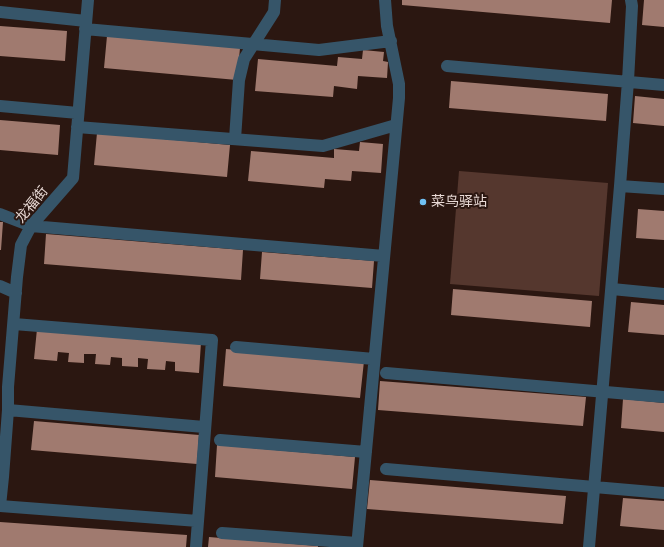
<!DOCTYPE html>
<html>
<head>
<meta charset="utf-8">
<style>
  body { margin:0 }
  canvas { display:block; background:#2b1711 }
</style>
</head>
<body>
<canvas width="664" height="547"></canvas>
<script>
const ctx = document.querySelector('canvas').getContext('2d');
ctx.lineJoin = 'round';
function fill(path, color) {
  ctx.fillStyle = color;
  ctx.fill(path, 'evenodd');
}
function toPath(rows) {
  const path = new Path2D();
  for (const r of rows) {
    path.moveTo(r[0], r[1]);
    for (let i = 2; i < r.length; i += 2) path.lineTo(r[i], r[i + 1]);
  }
  return path;
}
function strokePath(path, color, width, dash) {
  ctx.strokeStyle = color;
  ctx.lineWidth = width;
  ctx.lineCap = dash ? 'butt' : 'round';
  ctx.setLineDash(dash || []);
  ctx.stroke(path);
}
function write(font, color, halo, rows, align = 'center') {
  ctx.font = font + ' "Fira Sans Condensed","Noto Sans SC",sans-serif';
  ctx.lineWidth = 4;
  ctx.setLineDash([]);
  ctx.textBaseline = 'middle';
  ctx.strokeStyle = halo;
  ctx.fillStyle = color;
  for (const [text, x, y, turn = 0] of rows) {
    ctx.save();
    ctx.translate(x, y);
    ctx.rotate((+turn || 0) * Math.PI / 180);
    ctx.textAlign = isNaN(turn) ? turn : align;
    if (halo) ctx.strokeText(text, 0, 0);
    ctx.fillText(text, 0, 0);
    ctx.restore();
  }
}
fill(toPath([
  [459,171,608,183,599,296,450,284]
]), '#55372e');
fill(toPath([
  [402,0,612,0,610,23,402,5],
  [644,0,664,0,664,27,642,25],
  [0,26,67,31,65,61,0,56],
  [107,36,240,48,237,80,104,68],
  [363,50,384,52,383,61,388,62,387,78,358,76,357,89,334,86,333,97,255,91,258,59,337,66,338,57,362,59],
  [451,81,608,94,606,121,449,108],
  [635,96,664,99,664,126,633,123],
  [0,120,60,125,58,155,0,150],
  [97,133,230,145,227,177,94,165],
  [360,142,383,144,381,173,352,171,351,181,325,179,324,188,248,181,251,151,334,158,334,149,359,151],
  [638,209,664,211,664,240,636,238],
  [0,222,3,222,1,250,0,250],
  [46,234,243,250,241,280,44,264],
  [262,252,374,261,372,288,260,279],
  [453,289,592,301,590,327,451,315],
  [631,302,664,305,664,335,628,332],
  [37,329,201,342,199,373,175,371,175,362,166,361,165,370,147,369,148,359,138,358,138,367,122,366,122,358,111,357,110,365,95,364,96,354,84,354,84,363,68,362,69,353,58,352,57,361,34,359],
  [226,349,364,361,360,398,223,386],
  [380,381,586,397,583,426,378,410],
  [623,399,664,403,664,432,621,428],
  [34,421,199,435,197,464,31,450],
  [217,445,355,457,352,489,215,477],
  [370,480,566,496,563,524,367,509],
  [623,498,664,501,664,530,620,526],
  [0,522,187,535,186,547,0,547],
  [209,537,318,546,318,547,208,547]
]), '#a07a6f');
strokePath(toPath([
  [0,12,86,21],
  [85,29,319,50,391,41],
  [447,66,664,85],
  [0,106,78,113],
  [77,127,323,146,396,125],
  [235,139,239,80,244,59,274,12,275,0],
  [620,186,664,189],
  [0,214,31,226,384,256],
  [0,286,16,293],
  [612,289,664,294],
  [14,324,212,340,196,547],
  [236,347,374,359],
  [386,373,664,397],
  [8,410,204,427],
  [220,440,366,452],
  [386,469,664,493],
  [0,477,3,477,8,410,8,387,17,277,21,245,31,226,73,178,88,0],
  [3,477,0,506,198,521],
  [222,533,357,543],
  [357,547,399,98,399,84,387,26,385,0],
  [589,547,620,186,628,81,632,6,631,0]
]), '#365569', 12);
for (const [x, y, r, color] of [
  [423,202,4,"#70c1f4"]
]) {
  const dot = new Path2D();
  dot.arc(x, y, r, 0, 2 * Math.PI);
  ctx.fillStyle = color;
  ctx.fill(dot);
  strokePath(dot, '#2b1711', 1.5);
}
write('14px', '#e9dad6', '#2b1711', [
  ["菜鸟驿站",431,202]
], 'left');
write('14px', '#e9dad6', '#2b1711', [
  ["龙福街",32,205,-51]
]);
</script>
</body>
</html>
